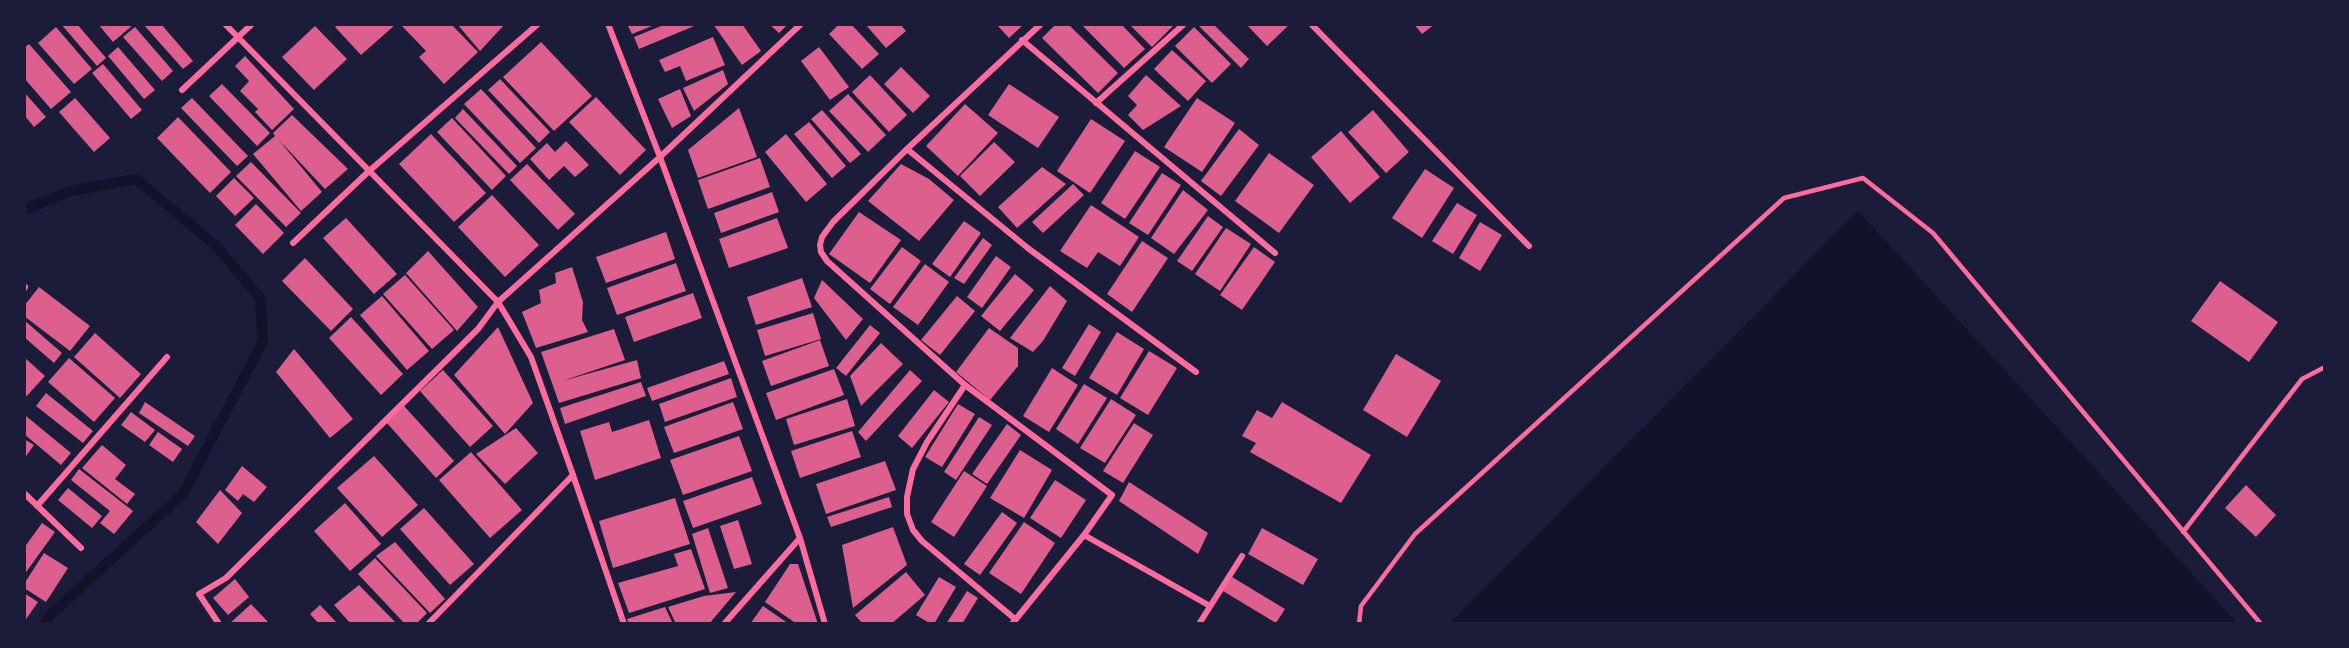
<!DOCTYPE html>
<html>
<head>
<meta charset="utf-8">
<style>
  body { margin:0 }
  #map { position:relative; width:2349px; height:648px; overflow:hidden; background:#1b1b3a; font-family:Overpass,sans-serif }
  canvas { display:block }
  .frame { position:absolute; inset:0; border:26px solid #1b1b3a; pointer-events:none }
</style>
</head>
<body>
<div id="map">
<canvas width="2349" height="648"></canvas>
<div class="frame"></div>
</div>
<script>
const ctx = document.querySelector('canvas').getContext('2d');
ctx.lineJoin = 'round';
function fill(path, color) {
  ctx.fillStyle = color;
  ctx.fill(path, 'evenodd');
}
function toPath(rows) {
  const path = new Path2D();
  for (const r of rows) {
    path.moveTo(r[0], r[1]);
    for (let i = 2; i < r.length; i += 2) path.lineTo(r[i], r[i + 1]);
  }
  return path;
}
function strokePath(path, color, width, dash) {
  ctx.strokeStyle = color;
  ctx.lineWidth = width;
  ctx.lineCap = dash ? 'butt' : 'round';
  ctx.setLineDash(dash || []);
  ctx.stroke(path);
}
fill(toPath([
  [1858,211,2238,624,1449,624]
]), '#12122b');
strokePath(toPath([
  [24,210,71,191,136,179,215,245,260,298,263,341,183,494,50,615,44,624]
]), '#12122b', 10);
fill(toPath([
  [61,24,77,24,106,58,97,66],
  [98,24,134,24,113,42],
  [143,24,161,24,193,61,183,69],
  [339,24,394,24,395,25,361,55,335,27],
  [400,24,451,24,478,52,444,84,419,57,426,51],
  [457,24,505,24,480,51],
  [627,24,657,24,632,34],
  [666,24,699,24,639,49,634,37],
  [713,24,742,24,761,51,742,65],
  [769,24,788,24,779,33],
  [839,24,851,24,879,54,862,69,829,34],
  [865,24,900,24,906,31,886,48],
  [996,24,1024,24,1009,38],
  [1056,24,1068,24,1118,73,1098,93,1042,38],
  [1081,24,1121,24,1145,49,1124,68],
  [1129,24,1175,24,1152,47],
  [1197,24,1213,24,1249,59,1241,68],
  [1246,24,1290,24,1267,46],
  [1414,24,1435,24,1422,34],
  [315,26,347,59,314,90,282,57],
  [56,27,92,69,74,84,38,43],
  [135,27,173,71,162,81,123,37],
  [1194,27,1231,64,1212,83,1175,46],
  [713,37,725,65,686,81,680,66,665,72,659,60],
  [541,42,592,96,554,131,503,77],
  [29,44,71,92,51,109,24,78,24,48],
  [118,47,155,90,144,99,108,56],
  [819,47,849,87,830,100,801,61],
  [1172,50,1206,81,1188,101,1154,69],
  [245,56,294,109,272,130,255,112,258,109,240,91,249,81,235,66],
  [103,64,142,110,131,119,92,73],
  [901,67,930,96,913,113,884,84],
  [723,70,728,84,694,111,683,88],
  [870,75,907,115,889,132,852,92],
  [1146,75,1181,106,1143,130,1128,115,1137,105,1128,96],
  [500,79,550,132,539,143,488,90],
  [222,84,270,133,257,146,209,96],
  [1009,84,1059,117,1038,148,988,115],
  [481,89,536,148,520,163,464,104],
  [680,89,691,116,672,128,658,99],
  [24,92,46,117,34,127,24,115],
  [848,94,886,135,868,152,829,111],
  [596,97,646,150,620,175,569,122],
  [75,98,110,138,94,152,59,112],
  [192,98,248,156,237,166,181,108],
  [1197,98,1235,123,1202,172,1164,147],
  [965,104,998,133,958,176,926,146],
  [739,108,757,157,698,178,688,150],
  [463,109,517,166,509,174,455,118],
  [822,110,861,154,850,163,811,119],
  [1373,110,1409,152,1386,173,1348,132],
  [292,115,348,169,325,189,278,139,322,192,301,211,253,154,275,136,273,133],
  [178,117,231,172,210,193,157,138],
  [452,118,506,176,492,190,437,132],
  [1091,119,1125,141,1090,193,1057,171],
  [809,122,846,166,832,178,794,134],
  [1239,129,1259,145,1221,196,1201,181],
  [1341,131,1380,177,1350,203,1311,157],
  [431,134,486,193,454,222,399,164],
  [786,134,827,184,806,202,765,152],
  [566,141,589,165,575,177,564,166,549,180,530,159,547,143,555,152],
  [994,142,1015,162,980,196,960,176],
  [1135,151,1160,167,1125,219,1101,203],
  [1269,153,1314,185,1279,233,1235,201],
  [760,158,770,187,708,209,698,180],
  [251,162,301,213,286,227,236,176],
  [527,164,575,214,558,230,510,180],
  [901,164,929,179,954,200,919,241,868,201],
  [1042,167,1066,184,1017,228,998,207],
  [1425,169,1454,188,1422,238,1392,218],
  [1162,173,1181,185,1148,235,1129,223],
  [234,178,254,198,235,216,216,196],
  [1073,184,1084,195,1043,233,1032,222],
  [1183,190,1208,210,1174,254,1151,238],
  [772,192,779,212,721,233,714,213],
  [492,195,539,245,505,277,458,227],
  [1457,203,1477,215,1453,254,1432,241],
  [256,204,284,233,263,254,235,225],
  [1091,205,1139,237,1120,266,1098,252,1087,268,1060,251],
  [859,212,901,240,870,283,829,254],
  [1208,216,1223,227,1192,271,1177,261],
  [346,218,397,274,374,294,323,238],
  [777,218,788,248,729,268,719,239],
  [964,221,981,233,950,277,932,264],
  [1480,222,1502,235,1480,271,1459,258],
  [1226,228,1251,244,1220,291,1195,274],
  [666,232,675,259,606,283,596,257],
  [983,238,992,245,964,284,954,278],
  [1142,241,1168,258,1132,312,1107,294],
  [902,247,921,261,890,304,870,289],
  [1254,247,1275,262,1242,310,1220,295],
  [428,251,478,307,457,331,406,273],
  [996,256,1011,267,982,308,967,297],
  [305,258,353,309,331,331,282,281],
  [676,263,686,291,617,315,607,288],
  [925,264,949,282,918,325,893,307],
  [572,267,583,302,582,320,588,332,536,348,522,312,541,303,539,290,556,283,555,273],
  [1015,274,1034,290,1000,331,981,316],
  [405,275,454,330,432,349,383,294],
  [802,278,812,307,756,325,747,297],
  [822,280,863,319,846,340,814,298],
  [2220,281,2278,322,2249,362,2191,321],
  [1050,286,1067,301,1043,341,1033,352,1010,338],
  [39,287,90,326,70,351,24,316,24,306],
  [693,293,702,318,634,342,625,317],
  [382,296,429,351,407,370,360,315],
  [957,296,975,311,940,355,921,340],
  [813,313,821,339,765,356,757,330],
  [351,317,403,374,381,395,329,338],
  [24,320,62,353,54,363,24,337],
  [1089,324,1101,332,1075,376,1062,368],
  [870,325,880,333,846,376,836,368],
  [498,327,533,403,505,434,454,375],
  [989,328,1018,348,1018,366,990,400,956,372],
  [614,329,625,360,562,381,637,360,641,378,559,403,541,352],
  [1117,332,1144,349,1117,395,1089,378],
  [95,333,141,374,120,398,74,357],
  [820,340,829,366,771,386,762,361],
  [881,343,903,364,861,406,850,376],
  [294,349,353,419,330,438,276,372],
  [1149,351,1177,368,1148,415,1120,398],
  [1396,354,1441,381,1407,437,1363,410],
  [24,357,45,376,24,399],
  [69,358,115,398,94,422,48,382],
  [724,361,729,374,652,401,647,388],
  [1052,368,1078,385,1049,432,1023,416],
  [834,369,844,395,776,420,766,393],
  [443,370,493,426,470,447,420,391],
  [910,370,922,381,866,441,858,432],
  [731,378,737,397,665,422,659,404],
  [641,382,646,396,565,424,560,408],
  [1084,384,1107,398,1078,444,1056,429],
  [934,390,949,402,912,448,898,436],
  [46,393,93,431,83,443,36,406],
  [847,399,855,426,794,445,786,419],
  [1111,399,1136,415,1105,463,1080,448],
  [145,402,195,436,188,446,139,413],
  [733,402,743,429,674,453,664,427],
  [1282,402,1371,455,1341,503,1250,452,1256,443,1242,436,1257,410,1272,418],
  [958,404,975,414,942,467,925,457],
  [404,406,454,461,436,478,386,422],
  [131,412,155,430,145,442,121,425],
  [26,416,71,453,61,465,24,434,24,419],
  [979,417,992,425,956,480,944,472],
  [649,420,661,458,595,480,580,431,609,422,612,432],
  [1134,423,1153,435,1123,483,1103,471],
  [1007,424,1021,435,987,484,972,474],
  [516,428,538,453,505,484,476,454],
  [852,431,861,457,800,478,791,451],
  [158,432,182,449,173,462,149,445],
  [739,436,752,471,683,495,670,460],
  [24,439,34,445,24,459],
  [102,445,126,465,115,479,135,494,127,504,82,468],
  [1020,450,1052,470,1024,518,990,498],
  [471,452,522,510,490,538,439,480],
  [374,456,418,505,382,537,337,488],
  [885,461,896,490,826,514,816,484],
  [242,466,267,487,254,502,243,494,238,501,225,490],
  [79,469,133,511,114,534,100,523,110,511,71,480],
  [964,471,987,486,954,537,931,522],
  [752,477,762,504,693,528,683,501],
  [1055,480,1086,500,1061,538,1030,518],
  [1129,482,1208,533,1198,554,1119,501],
  [2246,485,2276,515,2256,537,2225,508],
  [68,488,102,516,92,528,58,500],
  [220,490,242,513,218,544,196,522],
  [889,497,892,507,831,527,827,517],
  [675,498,690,544,613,568,599,521],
  [345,503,381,544,350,571,314,531],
  [424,508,474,564,450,585,400,529],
  [1002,512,1017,523,980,575,964,564],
  [738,520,752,564,734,569,720,526],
  [1024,522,1055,543,1021,594,989,573],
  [42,523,55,532,24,575,24,548],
  [893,527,907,565,853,608,842,545],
  [708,528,728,588,710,593,692,534],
  [1262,528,1318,559,1303,585,1248,554],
  [395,542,445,599,430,613,376,556],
  [691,549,705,589,629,613,618,583,678,566,674,554],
  [44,553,68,568,46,602,24,588,24,584],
  [375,558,427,613,416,624,405,624,358,574],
  [790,564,798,564,818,624,797,624,765,602],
  [906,572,925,595,891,624,863,624,855,615],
  [939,577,956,587,934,624,931,624,916,615],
  [1232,577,1285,609,1276,623,1223,591],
  [235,579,249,597,228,615,213,598],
  [359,585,397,624,351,624,334,605],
  [967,591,978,598,962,624,946,624],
  [736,592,709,624,676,624,668,607,704,596],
  [24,593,38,602,24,622],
  [251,604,270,624,229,624],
  [320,605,338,624,319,624,310,614],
  [763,606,789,624,750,624],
  [665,607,673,624,629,624,627,619]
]), '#dd5f8e');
strokePath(toPath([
  [2183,532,2302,379,2325,367],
  [1359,624,1361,606,1415,534,1784,198,1863,178,1933,233,2261,624]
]), '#ff6b9d', 4.5);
strokePath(toPath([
  [225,24,498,302,531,357,573,475,624,624],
  [608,24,660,157,800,538,825,624],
  [1041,24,907,149,833,222,822,237,820,245,821,252,827,261,965,385,1112,495,1084,535],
  [1311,24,1529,246],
  [1022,40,1275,253],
  [182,90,252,24],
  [1096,103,1184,24],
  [907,149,1029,249,1196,372],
  [293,243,368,172,538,24],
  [24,289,25,287],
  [965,385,927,442,913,469,907,497,907,514,913,530,922,541,1015,619],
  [24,493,81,548],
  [37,506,167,357],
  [219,624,199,594,226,578,478,329,498,302,660,157,801,24],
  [428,624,573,475],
  [724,624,800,538],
  [1012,624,1084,535,1210,606],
  [1199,624,1242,556]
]), '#ff6b9d', 6);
</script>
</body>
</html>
